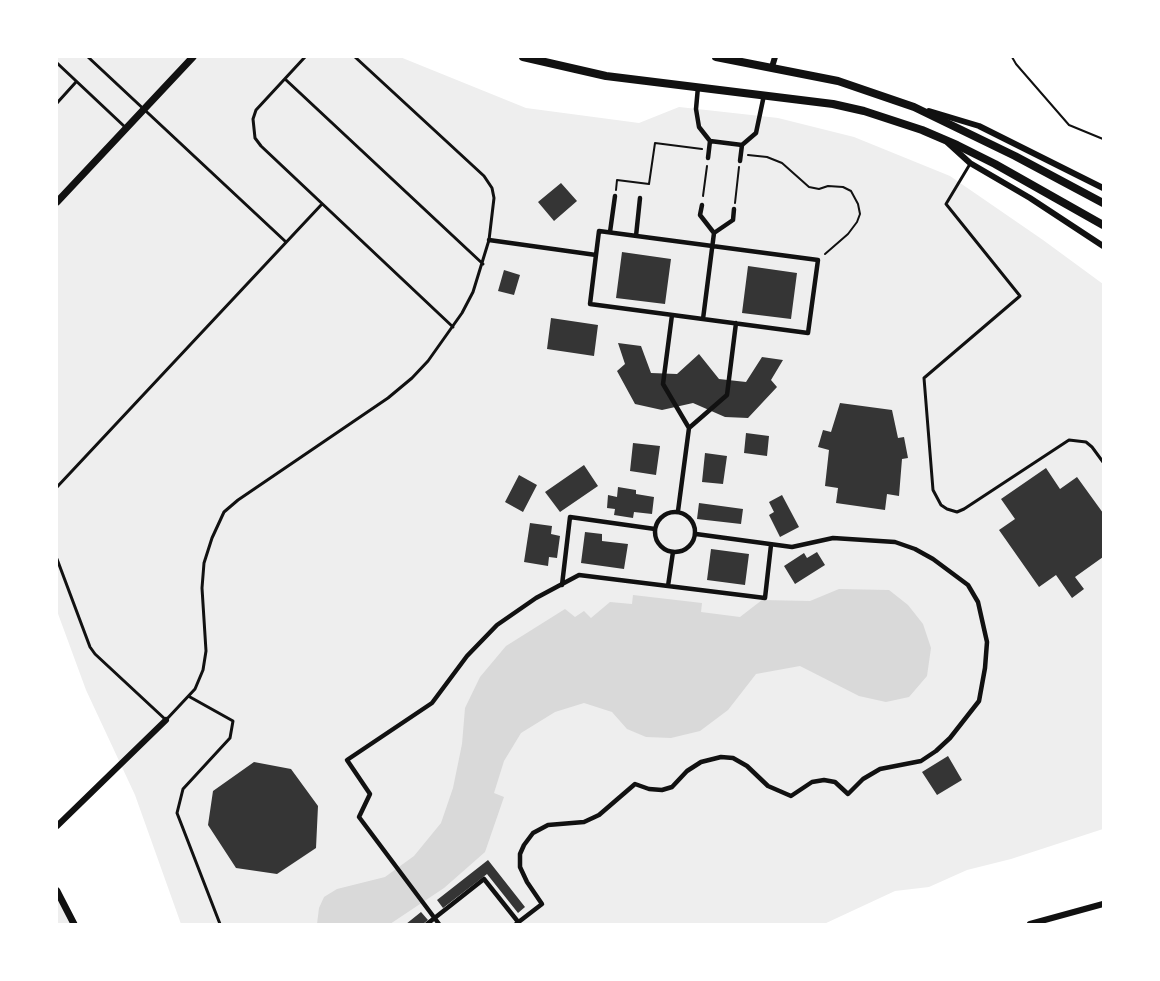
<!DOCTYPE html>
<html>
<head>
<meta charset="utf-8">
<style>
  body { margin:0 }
  #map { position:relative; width:1160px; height:981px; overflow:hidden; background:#fff; font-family:"Nunito Sans",sans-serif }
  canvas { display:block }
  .frame { position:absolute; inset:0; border:58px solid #fff; pointer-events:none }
</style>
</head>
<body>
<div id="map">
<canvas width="1160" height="981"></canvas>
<div class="frame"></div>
</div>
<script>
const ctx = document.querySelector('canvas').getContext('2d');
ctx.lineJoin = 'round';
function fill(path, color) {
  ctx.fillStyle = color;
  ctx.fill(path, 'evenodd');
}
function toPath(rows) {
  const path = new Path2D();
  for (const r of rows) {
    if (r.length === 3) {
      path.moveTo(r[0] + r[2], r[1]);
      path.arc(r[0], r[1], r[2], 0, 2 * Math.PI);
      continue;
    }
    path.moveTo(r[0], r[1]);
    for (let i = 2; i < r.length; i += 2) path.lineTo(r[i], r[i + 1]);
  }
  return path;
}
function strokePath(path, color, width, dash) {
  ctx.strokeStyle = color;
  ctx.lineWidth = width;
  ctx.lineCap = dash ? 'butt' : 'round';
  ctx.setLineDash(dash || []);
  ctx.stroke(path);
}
fill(toPath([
  [57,57,400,57,526,108,639,123,679,107,778,118,854,137,950,176,1043,240,1103,284,1103,829,1011,859,967,870,929,887,895,891,824,924,181,924,135,795,86,690,57,611],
  [57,891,74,924,57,924]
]), '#eee');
fill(toPath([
  [839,589,889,590,908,605,923,624,931,648,927,676,909,697,886,702,859,696,800,666,756,674,728,710,700,731,671,738,646,737,627,729,612,712,584,703,555,712,521,733,504,761,494,793,504,797,485,852,444,888,390,924,317,924,319,908,324,897,337,889,385,877,414,856,441,823,453,788,462,744,465,708,480,677,506,646,565,609,575,617,584,611,591,618,610,602,632,604,633,595,702,603,701,612,740,617,762,600,810,601]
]), '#d9d9d9');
fill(toPath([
  [561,183,577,201,554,221,538,202],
  [622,252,671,259,665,304,616,298],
  [748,266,797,273,791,319,742,313],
  [504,270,520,275,514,295,498,291],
  [551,318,598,325,594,356,547,349],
  [618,343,641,346,651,373,677,374,699,354,719,379,746,382,762,357,783,360,771,380,777,387,748,418,725,417,693,403,662,410,635,404,617,371,625,364],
  [840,403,892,410,898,438,904,437,908,458,902,459,899,496,887,494,885,510,836,503,838,488,825,486,829,450,818,447,823,430,831,432],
  [746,433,769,436,767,456,744,453],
  [633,443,660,446,656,475,630,471],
  [705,453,727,456,723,484,702,482],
  [584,465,598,486,560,512,545,492],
  [1046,468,1060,489,1077,477,1103,513,1103,557,1075,577,1084,589,1072,598,1056,575,1039,587,999,530,1015,519,1001,499],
  [519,475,537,485,523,512,505,502],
  [618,487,636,490,636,494,654,497,652,514,634,512,633,518,614,515,615,509,607,508,608,495,617,497],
  [782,495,799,527,780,537,769,515,774,512,769,502],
  [699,503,743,509,741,524,697,519],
  [530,523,552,526,551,534,560,536,557,558,549,557,548,566,524,562],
  [585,532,602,534,602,541,628,544,624,569,581,563],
  [711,549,749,554,745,585,707,580],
  [817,552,825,565,795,584,784,566,804,553,807,558],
  [948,756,962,780,937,795,922,772],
  [254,762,291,769,318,806,316,848,277,874,236,868,208,825,213,791],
  [488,860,525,907,518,913,487,874,443,908,437,900],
  [421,912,428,920,423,924,406,924]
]), '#353535');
strokePath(toPath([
  [1012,57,1016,64,1069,125,1103,139],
  [748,155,767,157,782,163,809,187,819,189,828,186,843,187,851,191,858,204,860,214,857,222,848,234,825,254],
  [616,190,617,180,649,184,655,143,702,149],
  [703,196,707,166],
  [735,203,739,167]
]), '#111', 2);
strokePath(toPath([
  [88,57,286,242],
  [305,57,256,110,253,119,255,138,261,146,453,327],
  [57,63,125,127],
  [285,79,483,264],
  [57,103,76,82],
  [970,164,946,204,1020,296,924,378,933,490,941,505,947,509,957,512,964,509,1069,440,1086,442,1092,447,1103,462],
  [57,487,322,204],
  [57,559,90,647,95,654,166,720,195,689,203,670,206,651,202,588,204,563,212,538,224,512,238,500,388,398,412,378,428,361,462,313,473,292,489,240,494,198,492,188,484,176,355,57],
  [190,697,233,721,230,738,183,789,177,813,220,924]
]), '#111', 3);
strokePath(toPath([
  [698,87,696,109,699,127,710,141,742,145,756,133,764,95],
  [708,158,710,141],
  [740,161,742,145],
  [702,205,700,215,714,233,733,220,734,209],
  [610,232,615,196],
  [636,236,640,198],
  [489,240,596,255,590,304,808,333,818,260,599,231,596,255],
  [672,315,663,384,689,428,727,395,736,323],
  [703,319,714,233],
  [678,511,689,428],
  [675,532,20],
  [562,585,570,517,655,529],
  [668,586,673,552],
  [427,924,484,879,519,923],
  [439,924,359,817,370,794,347,760,432,703,467,656,497,625,536,598,579,575,765,598,771,545],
  [516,924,542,904,527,882,520,867,520,854,524,845,533,833,548,825,584,822,599,815,635,784,649,789,662,790,672,787,687,771,701,762,721,757,733,758,747,766,768,786,791,796,812,782,824,780,835,782,848,794,863,779,880,769,921,761,936,751,950,738,979,701,985,668,987,642,978,602,968,585,933,559,915,549,895,542,833,538,792,547,696,534]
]), '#111', 4.5);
strokePath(toPath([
  [772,67,775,57],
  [929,111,979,126,1103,188],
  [948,143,970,163,1030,198,1103,246],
  [57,826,166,720],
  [1030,924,1103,904]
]), '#111', 6);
strokePath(toPath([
  [57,202,193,57],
  [57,891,74,924]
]), '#111', 7);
strokePath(toPath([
  [523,57,606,76,833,104,864,111,922,130,957,145,995,164,1103,225],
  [716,57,838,81,914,107,1015,156,1103,203]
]), '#111', 8);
</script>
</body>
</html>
